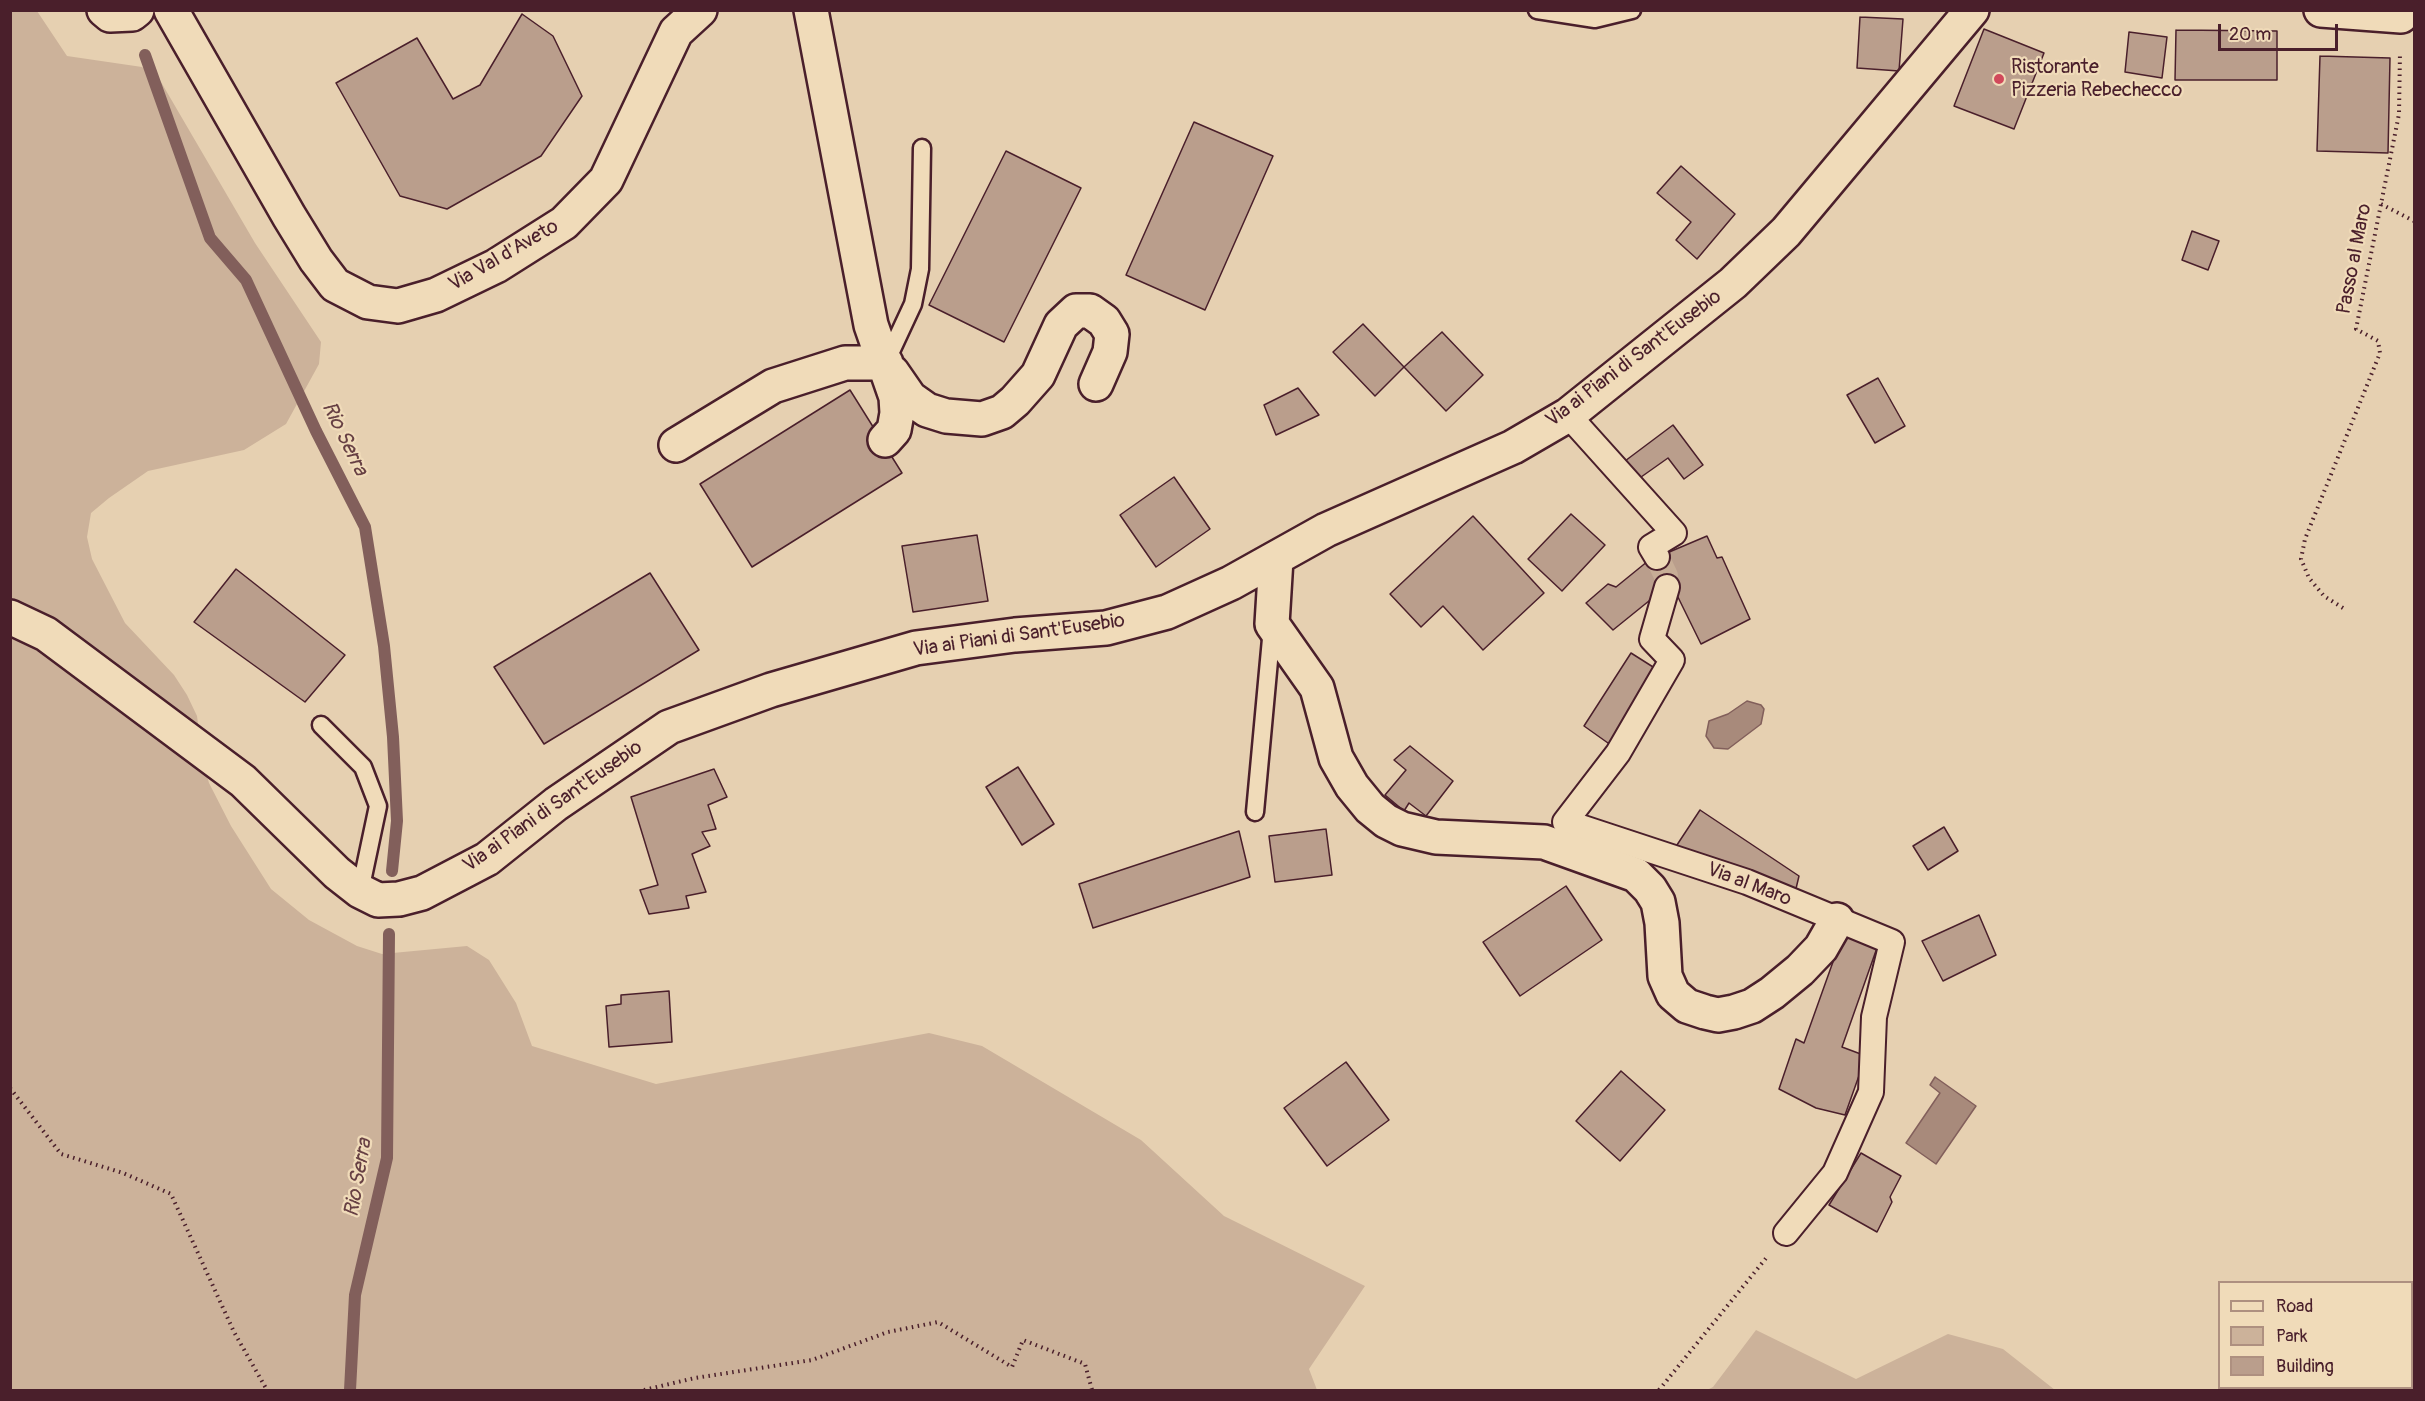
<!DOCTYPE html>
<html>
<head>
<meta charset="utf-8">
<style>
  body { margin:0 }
  #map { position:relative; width:2425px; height:1401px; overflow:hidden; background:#e6d0b1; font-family:Pangolin,sans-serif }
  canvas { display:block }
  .frame { position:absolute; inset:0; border:12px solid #4a1f2b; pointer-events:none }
  .legend { position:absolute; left:2218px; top:1281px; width:195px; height:108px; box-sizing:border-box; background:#f0dbb9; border:2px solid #ae9080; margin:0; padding:8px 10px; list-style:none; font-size:18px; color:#4a1f2b }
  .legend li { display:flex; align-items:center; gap:12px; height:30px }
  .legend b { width:30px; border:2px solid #ae9080 }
  .scale { position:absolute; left:2218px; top:24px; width:120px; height:27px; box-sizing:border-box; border:3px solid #4a1f2b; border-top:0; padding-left:8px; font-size:18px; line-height:21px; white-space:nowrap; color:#4a1f2b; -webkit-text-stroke:4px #f0dbb9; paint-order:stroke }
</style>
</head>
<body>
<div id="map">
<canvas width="2425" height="1401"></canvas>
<div class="frame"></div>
<ul class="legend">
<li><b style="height:8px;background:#f0dbb9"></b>Road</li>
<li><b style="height:16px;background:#ccb29a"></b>Park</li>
<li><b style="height:16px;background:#ba9e8c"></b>Building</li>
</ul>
<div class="scale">20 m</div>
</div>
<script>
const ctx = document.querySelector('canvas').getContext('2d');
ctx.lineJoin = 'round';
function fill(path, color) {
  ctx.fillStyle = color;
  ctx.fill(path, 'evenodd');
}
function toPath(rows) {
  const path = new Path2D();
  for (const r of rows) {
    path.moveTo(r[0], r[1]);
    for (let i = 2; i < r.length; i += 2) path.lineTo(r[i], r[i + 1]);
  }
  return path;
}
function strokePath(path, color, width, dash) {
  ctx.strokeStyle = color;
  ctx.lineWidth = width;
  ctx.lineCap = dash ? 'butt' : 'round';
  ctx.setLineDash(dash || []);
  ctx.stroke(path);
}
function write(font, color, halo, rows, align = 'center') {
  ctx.font = font + ' Pangolin,sans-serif';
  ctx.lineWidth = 4.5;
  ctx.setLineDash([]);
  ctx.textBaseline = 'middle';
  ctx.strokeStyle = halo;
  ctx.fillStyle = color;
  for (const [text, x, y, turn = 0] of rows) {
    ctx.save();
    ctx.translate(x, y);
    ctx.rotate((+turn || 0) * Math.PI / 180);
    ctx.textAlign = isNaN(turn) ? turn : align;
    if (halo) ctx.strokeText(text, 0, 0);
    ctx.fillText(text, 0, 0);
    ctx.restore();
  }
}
fill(toPath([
  [10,11,37,11,67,56,142,67,161,82,255,243,321,342,319,364,286,424,244,450,148,471,109,498,91,513,87,537,92,559,125,623,174,675,187,695,197,716,203,762,209,783,231,826,271,889,309,920,357,946,382,954,467,946,489,960,516,1003,532,1046,656,1084,929,1033,982,1046,1141,1140,1224,1216,1365,1286,1309,1369,1317,1390,11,1390],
  [1756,1330,1856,1379,1948,1334,2003,1349,2055,1390,1707,1390,1713,1387]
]), '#ccb29a');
const water = toPath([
  [1747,701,1761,705,1764,709,1761,724,1728,749,1714,748,1706,736,1709,721,1728,714,1747,701],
  [1935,1077,1976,1106,1936,1164,1906,1143,1940,1093,1930,1085,1935,1077]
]);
fill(water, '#a88a7b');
strokePath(water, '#825f5b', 1.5);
strokePath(toPath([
  [145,55,210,238,246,280,316,431,365,527,384,646,393,737,397,821,392,871],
  [350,1390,355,1295,387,1158,389,934]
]), '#825f5b', 12);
const building = toPath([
  [522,14,553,36,582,96,541,156,447,209,400,196,336,83,417,38,453,99,480,85,522,14],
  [1860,17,1903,19,1899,71,1857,68,1860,17],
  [1984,29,2044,53,2014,129,1954,106,1984,29],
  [2176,30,2277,31,2277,80,2175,80,2176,30],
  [2129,32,2167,37,2162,78,2125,72,2129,32],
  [2320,56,2390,58,2388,153,2317,151,2320,56],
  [1194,122,1273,156,1205,310,1126,275,1194,122],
  [1006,151,1081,188,1004,342,929,305,1006,151],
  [1681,166,1735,214,1697,259,1676,240,1691,222,1657,193,1681,166],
  [2192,231,2219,241,2208,270,2182,260,2192,231],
  [1363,324,1404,367,1375,396,1333,352,1363,324],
  [1442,332,1483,375,1446,411,1404,367,1442,332],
  [1878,378,1905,426,1875,443,1847,395,1878,378],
  [1298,388,1319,415,1276,435,1264,405,1298,388],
  [850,390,902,473,752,567,700,484,850,390],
  [1673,425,1703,465,1684,479,1668,458,1634,482,1621,464,1673,425],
  [1174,477,1210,529,1156,567,1120,515,1174,477],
  [1571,514,1605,545,1562,591,1528,559,1571,514],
  [1473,516,1544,593,1483,650,1443,606,1421,627,1390,594,1473,516],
  [977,535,988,601,913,612,902,546,977,535],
  [1707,536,1717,558,1722,557,1750,619,1701,644,1672,585,1665,588,1613,630,1586,603,1608,584,1616,587,1648,561,1707,536],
  [236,569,345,655,305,702,194,622,236,569],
  [650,573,699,650,544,744,494,667,650,573],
  [1631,653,1661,672,1615,748,1584,726,1631,653],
  [1410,746,1453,781,1426,816,1409,803,1404,811,1385,795,1406,770,1394,760,1410,746],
  [1018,767,1054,824,1022,845,986,787,1018,767],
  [714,769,727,797,708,805,716,829,702,832,710,846,692,854,706,892,686,896,689,908,649,914,640,890,658,885,631,797,714,769],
  [1700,810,1799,876,1794,897,1673,851,1700,810],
  [1944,827,1958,851,1928,870,1913,846,1944,827],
  [1326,829,1332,875,1275,882,1269,836,1326,829],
  [1239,831,1250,877,1093,928,1079,884,1239,831],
  [1566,886,1602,940,1520,996,1483,942,1566,886],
  [1979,915,1996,955,1943,981,1922,941,1979,915],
  [1844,931,1878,945,1842,1047,1866,1056,1845,1115,1816,1108,1779,1089,1796,1039,1804,1043,1844,931],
  [669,991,672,1042,609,1047,606,1006,621,1004,621,995,669,991],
  [1346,1062,1389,1120,1327,1166,1284,1108,1346,1062],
  [1621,1071,1665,1110,1620,1161,1576,1121,1621,1071],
  [1861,1153,1901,1176,1890,1197,1892,1202,1877,1232,1829,1205,1861,1153]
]);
fill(building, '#ba9e8c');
strokePath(building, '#4a1f2b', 1.5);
strokePath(toPath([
  [1657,557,1666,576,1667,587]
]), '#c7ad96', 24, [24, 12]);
const service = toPath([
  [1537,10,1595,19,1632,10],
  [886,362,913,304,920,269,922,148],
  [321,725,363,767,378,806,360,891],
  [1255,812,1272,628]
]);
const pedestrian = toPath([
  [1568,415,1674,533,1651,547,1657,557],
  [1667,587,1652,639,1672,660,1618,753,1565,822,1747,882,1892,942,1874,1017,1871,1092,1835,1173,1786,1233]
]);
const minor = toPath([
  [104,10,110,15,132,14,137,10],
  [171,10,289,216,316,260,335,285,368,302,398,306,436,295,496,266,564,223,606,180,676,32,700,10],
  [811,10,871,325,896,397,897,413,894,430,885,440],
  [2321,10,2401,16],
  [892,372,910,398,927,410,946,416,982,419,1002,412,1015,401,1038,375,1061,325,1076,311,1090,311,1104,321,1112,334,1110,352,1096,384],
  [676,445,773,386,845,363,886,363],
  [1276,559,1272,624,1317,688,1336,758,1352,786,1370,808,1386,821,1402,829,1436,837,1544,842,1636,875,1650,889,1658,902,1662,923,1665,976,1673,994,1687,1006,1705,1012,1718,1015,1734,1012,1752,1006,1772,993,1800,970,1821,948,1837,920],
  [10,617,46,634,243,781,337,873,360,891,378,900,399,899,422,893,487,859,556,804,669,727,771,690,916,648,1015,635,1106,628,1167,612,1231,583,1326,530,1513,447,1568,415,1733,283,1786,232,1972,10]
]);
strokePath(service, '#4a1f2b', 21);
strokePath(pedestrian, '#4a1f2b', 28);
strokePath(minor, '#4a1f2b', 38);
strokePath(toPath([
  [2381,204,2414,221],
  [2343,608,2324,596,2309,578,2301,559,2305,539,2380,353,2378,341,2356,329,2399,114,2400,52],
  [10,1088,61,1154,123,1173,171,1194,234,1332,267,1390],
  [644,1390,695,1378,812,1360,888,1332,938,1322,1012,1367,1023,1340,1085,1364,1092,1390],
  [1659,1390,1767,1257]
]), '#4a1f2b', 4, [1.5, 4.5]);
strokePath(service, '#f0dbb9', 16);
strokePath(pedestrian, '#f0dbb9', 24);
strokePath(minor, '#f0dbb9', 33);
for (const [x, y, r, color] of [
  [1999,79,6,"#d1495b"]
]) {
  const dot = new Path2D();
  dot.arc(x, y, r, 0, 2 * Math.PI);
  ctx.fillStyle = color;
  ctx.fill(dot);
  strokePath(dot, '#f0dbb9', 2);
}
write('20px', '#4a1f2b', '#f0dbb9', [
  ["Ristorante",2011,68],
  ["Pizzeria Rebechecco",2011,91]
], 'left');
write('20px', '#4a1f2b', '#f0dbb9', [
  ["Via Val d'Aveto",504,256,-30],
  ["Passo al Maro",2355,259,-79],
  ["Via ai Piani di Sant'Eusebio",1634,359,-37],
  ["Via ai Piani di Sant'Eusebio",1019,636,-8],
  ["Via ai Piani di Sant'Eusebio",553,807,-35],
  ["Via al Maro",1749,885,21]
]);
write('italic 21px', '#663f43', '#f0dbb9', [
  ["Rio Serra",344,439,64],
  ["Rio Serra",359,1178,-80]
]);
</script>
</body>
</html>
